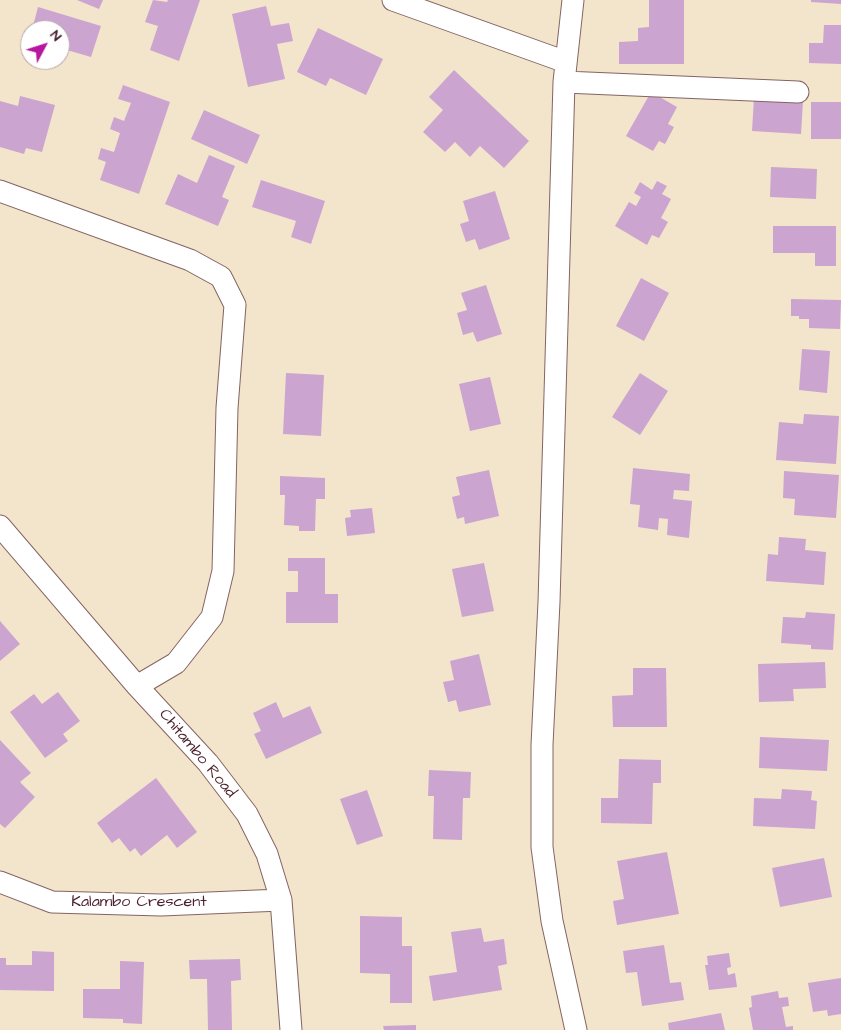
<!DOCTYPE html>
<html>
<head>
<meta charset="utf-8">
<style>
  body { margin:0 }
  #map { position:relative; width:841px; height:1030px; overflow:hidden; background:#f2e5cb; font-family:"Architects Daughter",sans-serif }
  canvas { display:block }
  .north { position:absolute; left:20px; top:20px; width:50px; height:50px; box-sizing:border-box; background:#fff; border:1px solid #b7a5aa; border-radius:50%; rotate:50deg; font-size:14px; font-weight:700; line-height:20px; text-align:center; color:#4a1f2b }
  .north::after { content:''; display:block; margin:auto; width:18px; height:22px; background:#b5179e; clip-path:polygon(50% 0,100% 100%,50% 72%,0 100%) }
</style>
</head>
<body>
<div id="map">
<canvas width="841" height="1030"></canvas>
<div class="north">N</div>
</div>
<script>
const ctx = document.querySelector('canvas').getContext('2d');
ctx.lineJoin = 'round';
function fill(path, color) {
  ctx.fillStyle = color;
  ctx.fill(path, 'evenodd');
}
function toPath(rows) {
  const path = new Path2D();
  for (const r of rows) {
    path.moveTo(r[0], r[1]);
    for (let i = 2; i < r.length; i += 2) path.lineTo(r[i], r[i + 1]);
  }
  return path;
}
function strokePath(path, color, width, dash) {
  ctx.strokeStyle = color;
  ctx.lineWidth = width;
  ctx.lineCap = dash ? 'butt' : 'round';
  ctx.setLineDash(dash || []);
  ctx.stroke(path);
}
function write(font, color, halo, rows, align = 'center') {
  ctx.font = font + ' "Architects Daughter",sans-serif';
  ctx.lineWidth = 4.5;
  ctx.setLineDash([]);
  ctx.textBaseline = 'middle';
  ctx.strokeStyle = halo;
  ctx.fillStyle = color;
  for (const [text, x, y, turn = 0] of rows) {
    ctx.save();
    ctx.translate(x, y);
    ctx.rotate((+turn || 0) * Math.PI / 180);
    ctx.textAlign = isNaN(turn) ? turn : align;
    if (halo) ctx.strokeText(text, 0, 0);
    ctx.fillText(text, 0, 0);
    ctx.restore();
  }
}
fill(toPath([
  [77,0,103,0,99,9],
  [153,0,167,2,168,0,200,0,179,61,150,50,158,26,145,22],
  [649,0,684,0,684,64,619,64,619,42,638,41,638,28,649,27],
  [811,0,841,0,841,4,811,2],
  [266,6,271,26,289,23,293,41,277,44,285,79,248,87,232,14],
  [38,7,101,26,91,57,60,48,60,30,32,30],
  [824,25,841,25,841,64,809,63,809,43,823,43],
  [318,28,383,59,366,95,330,78,326,86,297,72],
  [454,70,529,141,504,168,480,146,470,157,455,142,445,152,423,132,443,110,429,97],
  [123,85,170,102,139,194,100,180,106,162,98,159,101,148,114,152,120,133,110,129,114,117,124,121,131,103,118,99],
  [651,92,677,107,668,124,674,127,665,144,659,141,653,151,626,136],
  [20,96,55,105,42,152,26,148,24,154,0,147,0,101,18,106],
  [754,98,803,101,801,134,752,131],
  [811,102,841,102,841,139,811,139],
  [204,110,260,135,247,164,191,139],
  [209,155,235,166,222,197,229,200,218,226,165,204,178,174,197,183],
  [771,167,817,169,816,199,770,197],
  [261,180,325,201,311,244,291,237,296,221,252,207],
  [657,181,667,186,662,194,671,199,661,218,668,222,659,238,652,235,647,245,615,226,629,202,636,206,641,197,634,193,640,182,652,190],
  [495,191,510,239,479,250,475,239,466,242,460,224,469,221,463,201],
  [773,226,836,226,836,266,815,266,815,253,773,253],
  [641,278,669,293,644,341,616,326],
  [486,285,502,334,477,342,473,332,463,335,457,313,467,310,461,293],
  [791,299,841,300,840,329,809,328,809,319,799,319,799,316,791,316],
  [802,349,830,351,827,393,799,390],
  [286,373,324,375,321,436,283,434],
  [640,373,668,391,640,435,612,417],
  [490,377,501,424,470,431,459,384],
  [804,414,839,416,836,464,776,460,779,422,803,424],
  [633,468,690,474,689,491,674,490,673,499,692,501,689,538,667,535,668,519,659,518,658,530,638,527,640,505,630,504],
  [489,470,499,516,465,524,464,517,457,519,452,497,460,495,456,477],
  [784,471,839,475,836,518,794,515,795,499,783,498],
  [280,476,325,478,325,499,316,499,315,531,299,531,299,526,284,525,285,495,280,495],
  [372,508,375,533,347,536,345,518,351,517,350,510],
  [779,537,806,539,805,550,826,552,824,585,766,581,768,554,778,555],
  [288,558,325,558,325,594,338,594,338,623,286,623,286,592,298,592,298,571,288,571],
  [484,563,494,611,462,617,452,569],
  [806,612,835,614,833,650,811,649,811,645,781,643,783,617,805,618],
  [0,621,20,644,0,661],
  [479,654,491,705,459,712,456,700,448,702,443,682,454,680,450,661],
  [825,662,826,688,793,689,794,701,759,702,758,664],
  [633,668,666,668,667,727,613,727,612,696,633,695],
  [58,692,80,721,63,734,68,741,45,758,10,712,34,694,42,704],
  [276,702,283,718,310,706,322,733,266,759,254,734,261,731,253,713],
  [760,737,829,740,827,771,759,768],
  [0,740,31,773,20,782,35,797,5,828,0,824],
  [619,759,661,760,661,783,653,783,652,824,601,823,601,798,618,798],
  [429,770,471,772,470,798,463,798,462,840,433,839,434,796,428,796],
  [156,778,197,832,177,848,167,835,141,856,135,848,130,852,119,838,112,843,97,823],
  [782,789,812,791,811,800,817,801,815,829,753,826,754,798,781,799],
  [367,790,383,836,357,845,340,799],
  [667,852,679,914,617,925,613,901,624,899,617,861],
  [824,858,832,897,780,907,772,868],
  [360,916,402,917,402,946,412,946,412,1003,390,1003,390,974,360,973],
  [481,928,484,942,504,939,507,964,498,966,502,990,433,1001,429,976,457,972,451,932],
  [664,945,670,983,681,982,684,1000,642,1006,637,972,626,973,623,951],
  [32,951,54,952,54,991,0,990,0,958,6,958,6,965,32,965],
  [729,953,731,967,727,968,728,975,735,973,737,987,709,990,705,965,708,965,707,956],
  [240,959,241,980,231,981,232,1030,208,1030,207,979,190,979,189,960],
  [120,961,144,962,142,1024,123,1023,123,1019,83,1018,83,989,120,989],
  [841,978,841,1014,828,1016,827,1010,813,1012,808,983],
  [778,991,779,998,788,997,789,1006,782,1007,786,1027,793,1026,793,1030,753,1030,749,1008,752,1007,751,996],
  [721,1013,725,1030,669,1030,668,1023],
  [416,1025,416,1030,384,1030,383,1026]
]), '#cba4d0');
const minor = toPath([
  [393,0,566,62],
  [573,0,564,82,549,602,542,745,542,847,552,921,576,1030],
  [564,82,798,92],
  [0,191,190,260,221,277,235,305,227,408,223,571,212,617,176,663,137,686],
  [0,526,137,686,208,763,247,814,267,854,281,900,291,1030],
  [0,882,52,902,161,905,281,900]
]);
strokePath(minor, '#856463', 23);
strokePath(minor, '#fff', 21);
write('16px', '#4a1f2b', '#fff', [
  ["Chitambo Road",197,754,50],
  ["Kalambo Crescent",139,903]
]);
</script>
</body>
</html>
